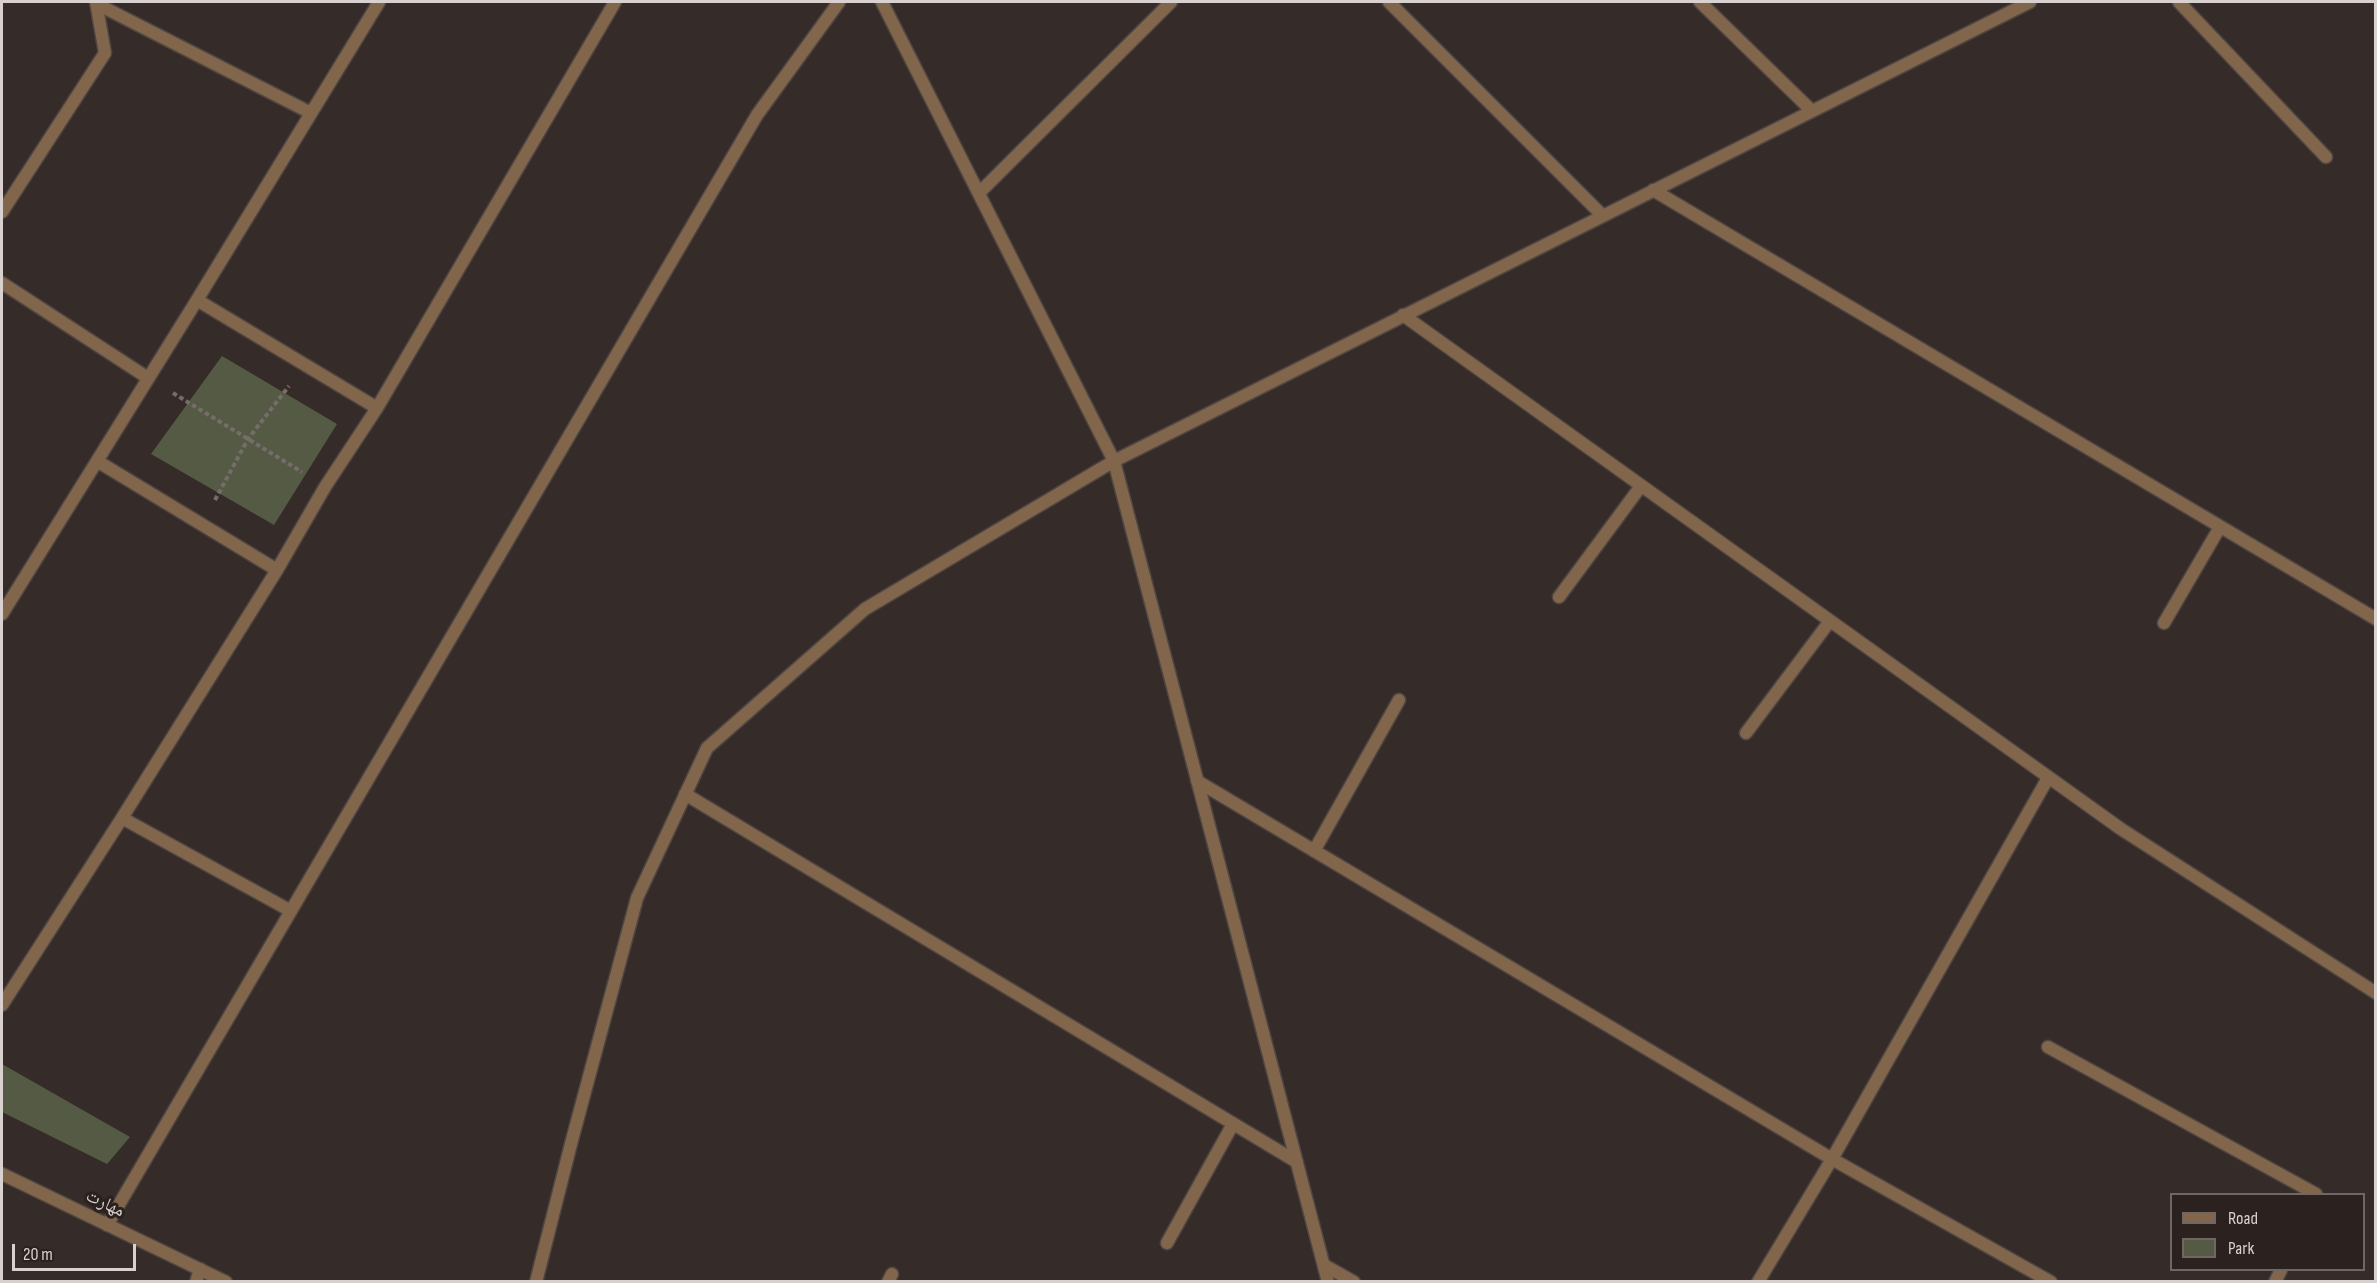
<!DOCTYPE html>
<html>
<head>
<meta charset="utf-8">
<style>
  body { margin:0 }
  #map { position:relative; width:2377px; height:1283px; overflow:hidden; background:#352b28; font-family:"Sofia Sans Condensed",sans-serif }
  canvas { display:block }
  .frame { position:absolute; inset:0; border:3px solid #d8d1cf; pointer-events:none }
  .legend { position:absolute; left:2170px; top:1193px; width:195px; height:78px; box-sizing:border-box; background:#2b211e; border:2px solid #706765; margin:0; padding:8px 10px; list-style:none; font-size:18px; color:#d8d1cf }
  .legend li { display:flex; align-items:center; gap:12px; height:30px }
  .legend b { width:30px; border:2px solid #706765 }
  .scale { position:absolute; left:12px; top:1244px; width:124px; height:27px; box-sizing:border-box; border:3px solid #d8d1cf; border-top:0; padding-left:8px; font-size:18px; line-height:21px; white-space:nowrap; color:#d8d1cf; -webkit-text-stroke:4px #2b211e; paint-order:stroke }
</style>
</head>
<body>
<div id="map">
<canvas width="2377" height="1283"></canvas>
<div class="frame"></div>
<ul class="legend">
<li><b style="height:8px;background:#82664c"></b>Road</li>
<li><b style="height:16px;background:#545a44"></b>Park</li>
</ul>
<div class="scale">20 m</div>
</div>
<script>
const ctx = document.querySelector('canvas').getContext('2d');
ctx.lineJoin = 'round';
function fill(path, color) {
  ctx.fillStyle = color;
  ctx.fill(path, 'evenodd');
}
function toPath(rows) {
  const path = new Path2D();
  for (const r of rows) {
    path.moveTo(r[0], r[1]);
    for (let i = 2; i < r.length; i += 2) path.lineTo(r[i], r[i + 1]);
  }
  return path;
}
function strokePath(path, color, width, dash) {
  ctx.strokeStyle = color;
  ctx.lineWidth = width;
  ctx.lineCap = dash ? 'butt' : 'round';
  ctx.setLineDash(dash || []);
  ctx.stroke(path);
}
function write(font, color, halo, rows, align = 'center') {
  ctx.font = font + ' "Sofia Sans Condensed","Noto Naskh Arabic",sans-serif';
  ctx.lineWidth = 6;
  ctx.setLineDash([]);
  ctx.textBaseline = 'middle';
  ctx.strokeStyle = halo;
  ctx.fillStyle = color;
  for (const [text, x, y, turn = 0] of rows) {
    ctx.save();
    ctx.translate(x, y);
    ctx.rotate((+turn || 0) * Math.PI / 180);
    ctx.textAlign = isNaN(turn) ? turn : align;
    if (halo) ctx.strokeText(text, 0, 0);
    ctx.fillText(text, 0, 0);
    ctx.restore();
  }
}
fill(toPath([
  [222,356,337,424,274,525,151,454],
  [2,1064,130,1137,107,1164,2,1112]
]), '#545a44');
const minor = toPath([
  [882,2,1114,461,1328,1282],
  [1389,2,1603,216],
  [1700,2,1812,111],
  [2179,2,2326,157],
  [97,4,311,113],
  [1653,190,2376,619],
  [979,193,1171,2],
  [2,212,105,53,96,2],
  [2,283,148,378],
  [197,300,377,408],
  [1403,315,2121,829,2376,993],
  [97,461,277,570],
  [1559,597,1641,486],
  [2,614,197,300,379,2],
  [2164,623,2220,527],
  [1746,733,1830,621],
  [1197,781,1832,1159,2051,1282],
  [685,794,1297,1162],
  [122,818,291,911],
  [1314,851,1399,700],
  [2,1005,122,818,277,570,325,487,377,408,615,2],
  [2048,1047,2316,1194],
  [2,1174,226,1282],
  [107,1225,757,115,839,2],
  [1167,1243,1233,1124],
  [1324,1265,1354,1282],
  [196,1282,200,1269],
  [536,1282,572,1140,637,898,707,748,865,609,1114,461,2030,2],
  [888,1282,892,1274],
  [1758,1282,1832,1159,2048,778],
  [2275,1282,2281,1270]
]);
strokePath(minor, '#4f4643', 15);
strokePath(toPath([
  [173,393,302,472],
  [215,500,248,439,289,386]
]), '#766d6a', 4, [4.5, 3]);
strokePath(minor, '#82664c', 12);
write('18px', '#d8d1cf', '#2b211e', [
  ["مهارت",105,1204,26]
]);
</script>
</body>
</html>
